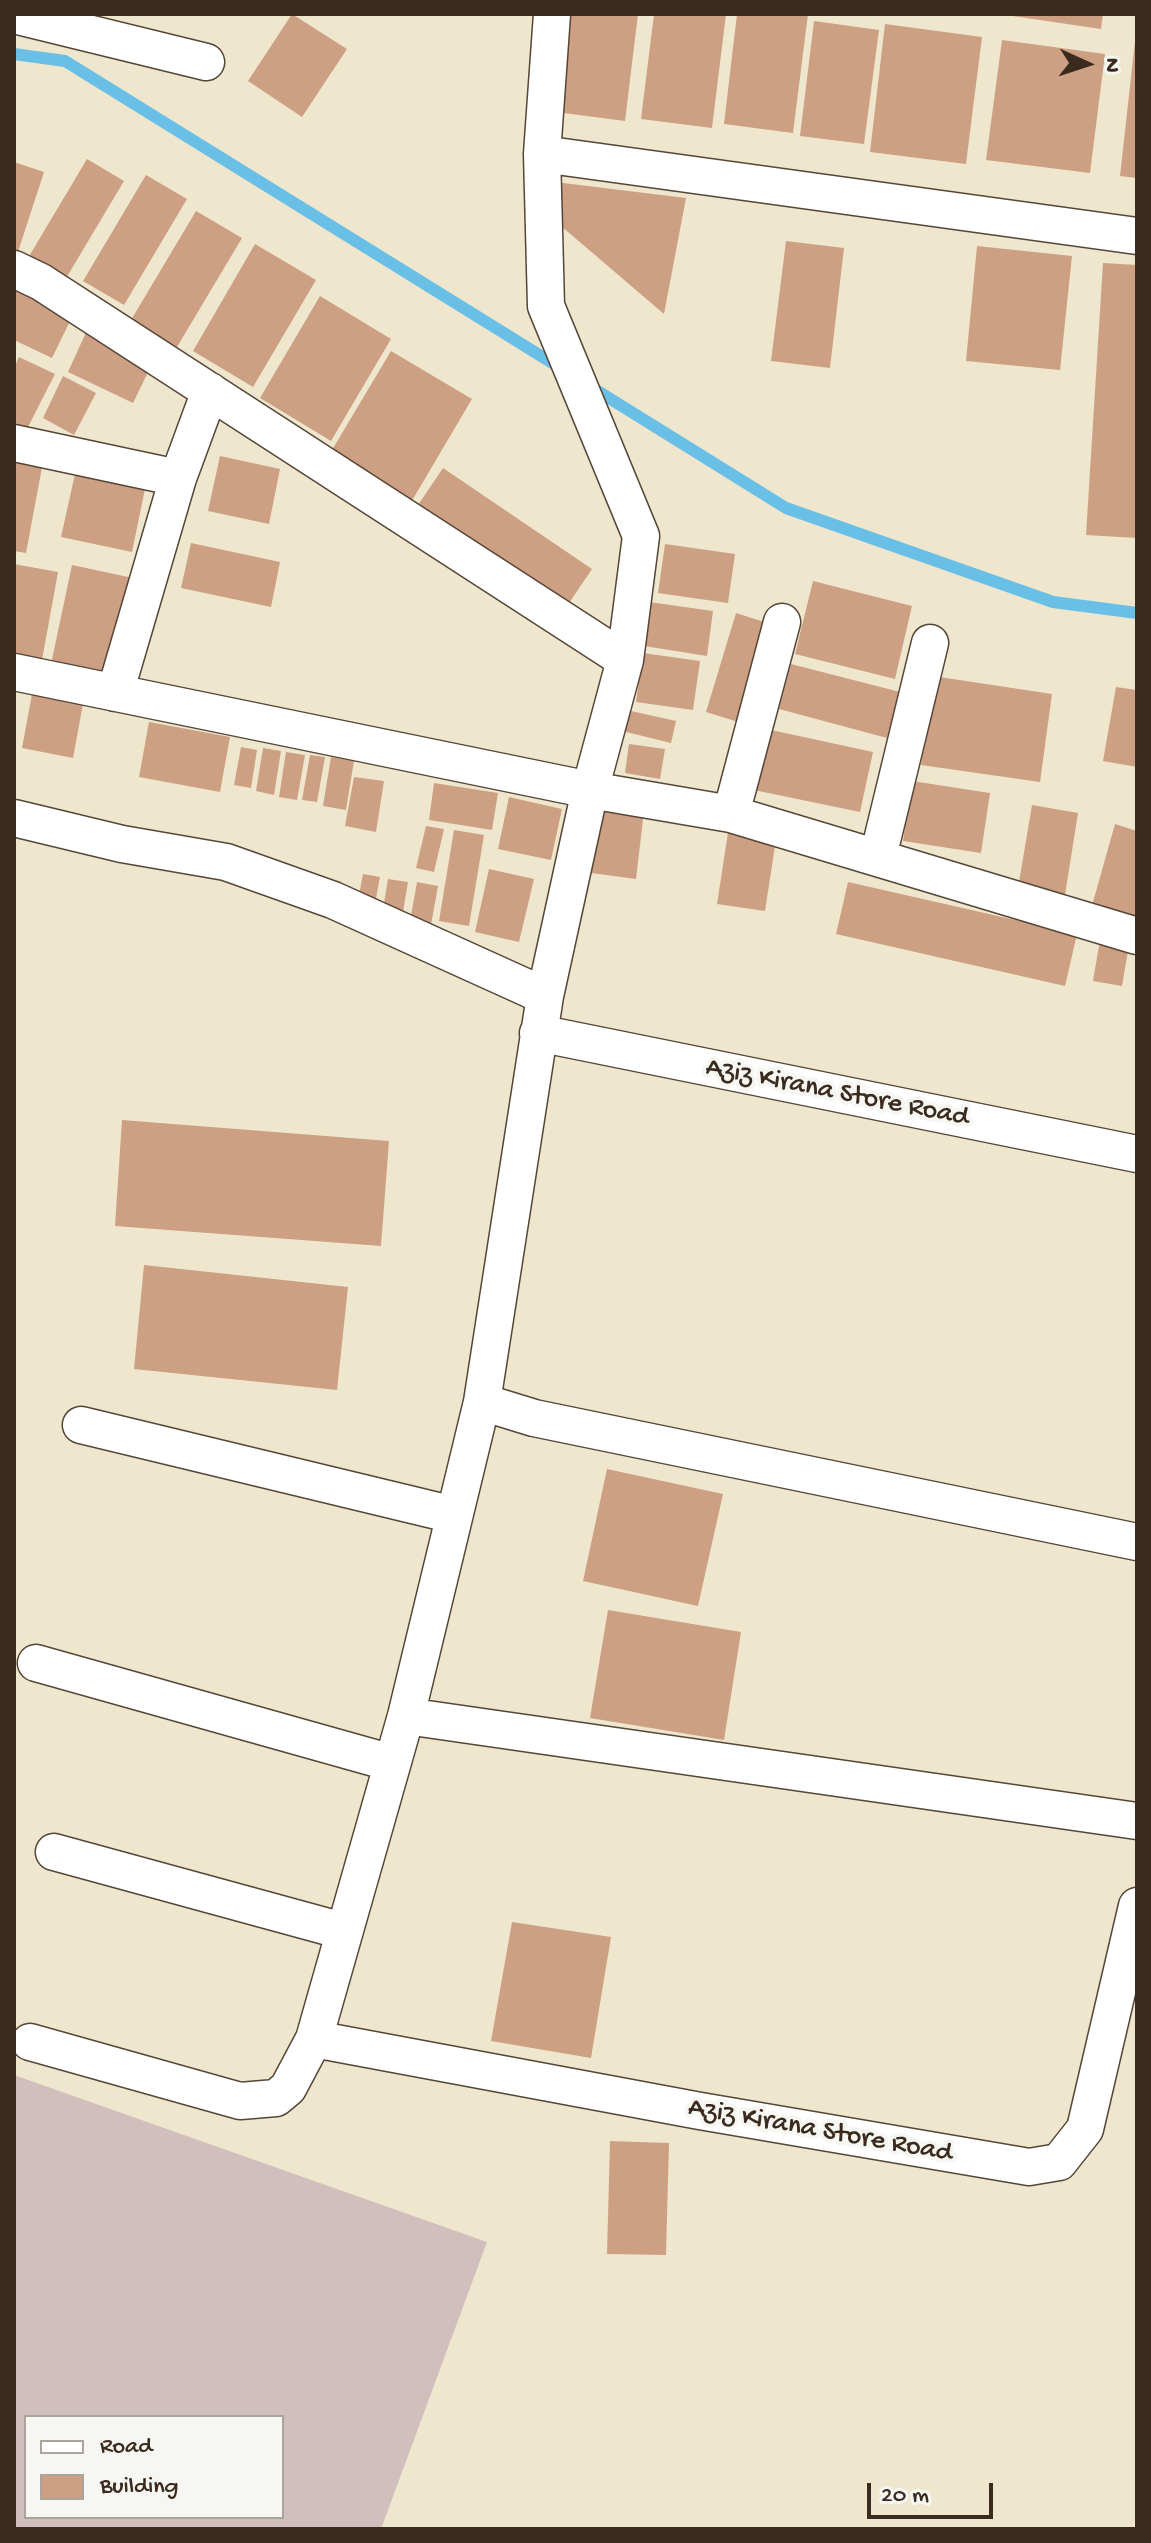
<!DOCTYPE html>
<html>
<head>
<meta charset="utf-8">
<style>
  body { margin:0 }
  #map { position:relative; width:1151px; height:2543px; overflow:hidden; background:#eee7ce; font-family:"Gochi Hand",sans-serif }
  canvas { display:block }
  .frame { position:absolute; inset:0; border:16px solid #3b2a1e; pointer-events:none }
  .legend { position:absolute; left:24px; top:2415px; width:260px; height:104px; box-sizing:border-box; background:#f6f6f2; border:2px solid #aba49d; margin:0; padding:10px 14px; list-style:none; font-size:24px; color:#3b2a1e }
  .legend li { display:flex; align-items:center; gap:16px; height:40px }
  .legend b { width:40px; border:2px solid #aba49d }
  .north { position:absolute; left:1047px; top:24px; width:80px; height:80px; -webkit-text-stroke:6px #f6f6f2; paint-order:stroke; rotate:93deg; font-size:22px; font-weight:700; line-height:32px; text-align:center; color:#3b2a1e }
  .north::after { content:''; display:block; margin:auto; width:28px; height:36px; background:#3b2a1e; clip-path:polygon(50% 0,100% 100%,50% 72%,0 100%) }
  .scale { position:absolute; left:867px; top:2483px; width:126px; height:36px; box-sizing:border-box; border:4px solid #3b2a1e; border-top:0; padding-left:10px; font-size:24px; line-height:28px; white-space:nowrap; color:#3b2a1e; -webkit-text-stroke:6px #f6f6f2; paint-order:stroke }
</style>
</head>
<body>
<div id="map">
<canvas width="1151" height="2543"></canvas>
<div class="frame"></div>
<ul class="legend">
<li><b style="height:10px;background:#fff"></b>Road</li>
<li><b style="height:22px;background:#cda084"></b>Building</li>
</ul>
<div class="north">N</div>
<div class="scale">20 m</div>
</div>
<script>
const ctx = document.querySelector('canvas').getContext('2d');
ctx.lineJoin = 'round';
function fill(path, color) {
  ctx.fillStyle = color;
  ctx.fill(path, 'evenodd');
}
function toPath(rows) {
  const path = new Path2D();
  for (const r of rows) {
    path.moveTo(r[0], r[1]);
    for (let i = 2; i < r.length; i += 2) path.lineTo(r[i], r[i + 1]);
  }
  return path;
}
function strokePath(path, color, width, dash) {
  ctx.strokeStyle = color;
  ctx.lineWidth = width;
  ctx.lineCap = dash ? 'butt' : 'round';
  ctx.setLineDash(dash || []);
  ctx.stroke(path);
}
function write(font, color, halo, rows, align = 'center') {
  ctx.font = font + ' "Gochi Hand",sans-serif';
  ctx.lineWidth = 8;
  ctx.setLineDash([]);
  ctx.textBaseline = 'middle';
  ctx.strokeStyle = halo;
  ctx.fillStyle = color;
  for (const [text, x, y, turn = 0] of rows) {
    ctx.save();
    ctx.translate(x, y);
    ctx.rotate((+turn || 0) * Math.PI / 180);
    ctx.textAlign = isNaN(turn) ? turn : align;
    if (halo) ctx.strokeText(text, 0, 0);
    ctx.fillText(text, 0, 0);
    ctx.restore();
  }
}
fill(toPath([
  [14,2075,487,2242,381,2529,14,2529],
  [26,2417,282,2417,282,2517,26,2517]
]), '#d1bfbd');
strokePath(toPath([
  [14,54,65,61,562,369],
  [588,385,786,508,1053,602,1137,613]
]), '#6abfe7', 12);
fill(toPath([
  [292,14,347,49,302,117,248,81],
  [569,14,638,14,625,121,556,112],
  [654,14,726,14,712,128,641,119],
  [737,14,808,14,793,133,724,124],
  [999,14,1103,14,1101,29],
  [814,21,879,30,864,144,800,136],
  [885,24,982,37,966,164,870,152],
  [1002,40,1105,54,1090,173,986,160],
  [1135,41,1137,42,1137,178,1120,176],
  [87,159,124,181,65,280,28,258],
  [14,162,44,172,15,261,14,261],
  [146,175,187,199,124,305,83,281],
  [555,182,686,198,664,314,554,220],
  [196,211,242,238,177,347,131,320],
  [786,241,844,248,830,368,771,361],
  [255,244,316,280,253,387,193,351],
  [977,246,1072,256,1060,370,966,361],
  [1103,263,1137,265,1137,538,1086,535],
  [14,284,74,313,52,358,14,340],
  [320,296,391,339,331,441,260,398],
  [88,328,154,360,133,403,68,372],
  [391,351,472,399,410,504,329,455],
  [19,357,55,374,27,429,14,423,14,368],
  [63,376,96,393,74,435,43,418],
  [220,456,280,469,269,524,208,511],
  [14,457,43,462,26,553,14,551],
  [443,468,592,569,561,615,412,514],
  [75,474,145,489,132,552,61,537],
  [191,543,280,562,271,607,181,588],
  [665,544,735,554,728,603,658,593],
  [14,564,58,572,42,660,14,655],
  [72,565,133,578,112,677,51,664],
  [813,581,912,606,895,679,795,654],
  [649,602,713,611,707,656,644,646],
  [736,613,777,626,748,725,706,712],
  [643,653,700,661,693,710,636,702],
  [791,664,900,692,887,738,779,709],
  [933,676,1052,694,1040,782,921,765],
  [1116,687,1137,690,1137,767,1103,761],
  [32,694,83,704,73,758,22,748],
  [622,709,676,721,671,743,618,730],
  [149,722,230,737,220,792,139,777],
  [762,728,873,752,860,812,749,789],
  [629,744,665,749,660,779,625,773],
  [241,747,257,750,251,788,234,785],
  [263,748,281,751,274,795,256,791],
  [286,752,305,755,297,800,279,797],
  [310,755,325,757,317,802,302,800],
  [331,757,354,761,346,810,323,806],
  [354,777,384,781,376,832,345,826],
  [912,781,990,793,981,853,903,841],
  [434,783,498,793,492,830,429,820],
  [509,797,562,809,551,860,498,849],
  [599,805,644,811,636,879,591,873],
  [1032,805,1078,813,1065,895,1018,888],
  [1115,824,1137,831,1137,923,1091,909],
  [426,826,444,829,434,872,416,868],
  [729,826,777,833,765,911,717,904],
  [454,830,484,835,469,926,439,921],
  [489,869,534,879,519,942,475,932],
  [363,874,380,877,374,909,357,906],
  [388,879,408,882,402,918,382,915],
  [417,882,438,886,431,925,410,921],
  [848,882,1077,934,1065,986,836,934],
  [1101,934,1130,939,1122,986,1093,981],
  [122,1120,389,1141,381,1246,115,1226],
  [144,1265,348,1287,337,1390,134,1369],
  [607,1469,723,1494,698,1606,583,1581],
  [608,1610,741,1632,724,1740,590,1718],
  [512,1922,611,1937,591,2058,491,2041],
  [610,2141,669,2143,666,2255,607,2254]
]), '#cda084');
const minor = toPath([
  [14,15,206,62],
  [542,154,1137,236],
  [14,269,41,282,625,660],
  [14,443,178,478],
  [14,672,590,790,731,814,1137,936],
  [115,693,178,478,210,391],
  [731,814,782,622],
  [14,818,122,844,226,862,333,900,545,996],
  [878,857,930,643],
  [538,1033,1137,1154],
  [482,1402,545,996,590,790,625,660,641,536,546,306,542,154,552,14],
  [81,1425,454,1515],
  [36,1663,392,1763],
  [406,1716,1137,1821],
  [54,1852,343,1931],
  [314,2039,700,2111,1029,2167,1059,2162,1085,2129,1137,1906],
  [30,2042,240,2101,276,2098,288,2088,314,2039,406,1716,482,1402,534,1418,1137,1542]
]);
strokePath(minor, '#564638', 39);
strokePath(minor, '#fff', 36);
write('28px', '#3b2a1e', '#f6f6f2', [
  ["Aziz Kirana Store Road",837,1094,11],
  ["Aziz Kirana Store Road",820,2132,10]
]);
</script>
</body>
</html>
